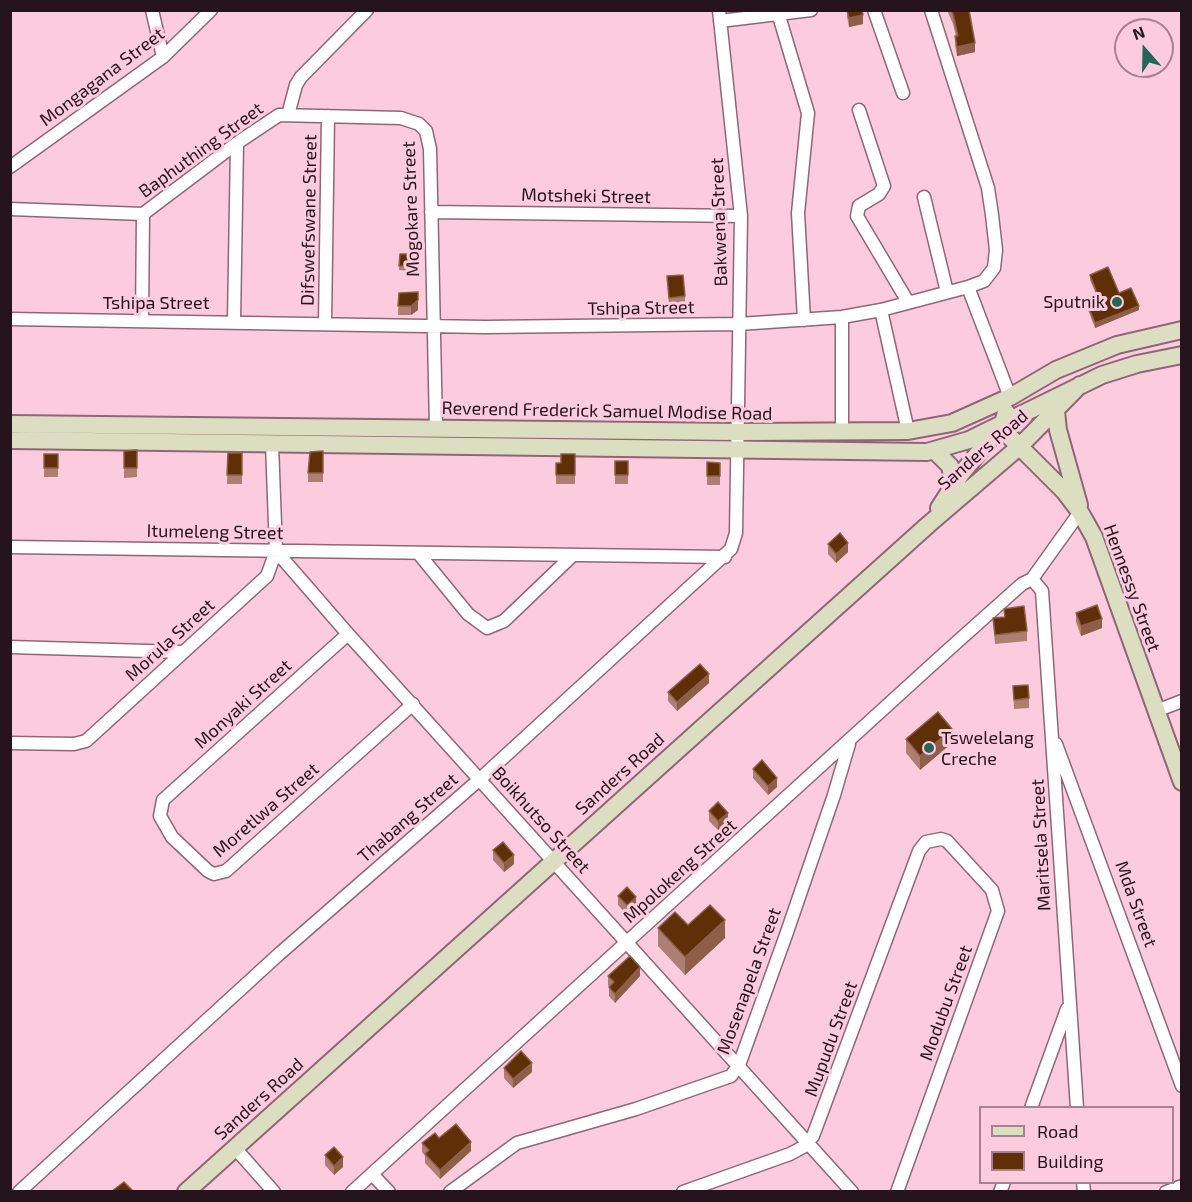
<!DOCTYPE html>
<html>
<head>
<meta charset="utf-8">
<style>
  body { margin:0 }
  #map { position:relative; width:1192px; height:1202px; overflow:hidden; background:#fcccde; font-family:"Exo 2",sans-serif }
  canvas { display:block }
  .frame { position:absolute; inset:0; border:12px solid #25141b; pointer-events:none }
  .legend { position:absolute; left:979px; top:1106px; width:195px; height:78px; box-sizing:border-box; background:#fcccde; border:2px solid #a68290; margin:0; padding:8px 10px; list-style:none; font-size:18px; color:#25141b }
  .legend li { display:flex; align-items:center; gap:12px; height:30px }
  .legend b { width:30px; border:2px solid #a68290 }
  .north { position:absolute; left:1114px; top:18px; width:60px; height:60px; box-sizing:border-box; background:#fcccde; border:2px solid #a68290; border-radius:50%; rotate:340deg; font-size:16px; font-weight:700; line-height:24px; text-align:center; color:#25141b }
  .north::after { content:''; display:block; margin:auto; width:21px; height:27px; background:#246555; clip-path:polygon(50% 0,100% 100%,50% 72%,0 100%) }
</style>
</head>
<body>
<div id="map">
<canvas width="1192" height="1202"></canvas>
<div class="frame"></div>
<ul class="legend">
<li><b style="height:8px;background:#dcdec2"></b>Road</li>
<li><b style="height:16px;background:#5f2f08"></b>Building</li>
</ul>
<div class="north">N</div>
</div>
<script>
const ctx = document.querySelector('canvas').getContext('2d');
ctx.lineJoin = 'round';
function toPath(rows) {
  const path = new Path2D();
  for (const r of rows) {
    path.moveTo(r[0], r[1]);
    for (let i = 2; i < r.length; i += 2) path.lineTo(r[i], r[i + 1]);
  }
  return path;
}
function strokePath(path, color, width, dash) {
  ctx.strokeStyle = color;
  ctx.lineWidth = width;
  ctx.lineCap = dash ? 'butt' : 'round';
  ctx.setLineDash(dash || []);
  ctx.stroke(path);
}
function fill(path, color) {
  ctx.fillStyle = color;
  ctx.fill(path, 'evenodd');
}
function write(font, color, halo, rows, align = 'center') {
  ctx.font = font + ' "Exo 2",sans-serif';
  ctx.lineWidth = 6;
  ctx.setLineDash([]);
  ctx.textBaseline = 'middle';
  ctx.strokeStyle = halo;
  ctx.fillStyle = color;
  for (const [text, x, y, turn = 0] of rows) {
    ctx.save();
    ctx.translate(x, y);
    ctx.rotate((+turn || 0) * Math.PI / 180);
    ctx.textAlign = isNaN(turn) ? turn : align;
    if (halo) ctx.strokeText(text, 0, 0);
    ctx.fillText(text, 0, 0);
    ctx.restore();
  }
}
const street = toPath([
  [152,10,163,57],
  [874,10,903,93],
  [779,16,808,113,798,213,804,320],
  [720,21,811,10],
  [859,110,884,186,879,194,859,206,857,216,908,302],
  [288,115,296,85,301,77,367,10],
  [10,167,163,57,211,10],
  [924,197,947,292],
  [10,209,143,214],
  [431,212,741,216],
  [143,214,237,143,279,115,401,118,419,124,426,131,430,149,436,428],
  [968,287,1010,397],
  [881,310,908,431],
  [842,317,842,433],
  [10,319,485,327,739,324,842,317,881,310,968,287,984,281,994,268,996,250,992,215,988,188,931,10],
  [142,321,143,214],
  [234,321,237,143],
  [325,324,328,116],
  [10,547,725,557],
  [276,551,348,634,852,1192],
  [419,554,468,614,487,628,504,621,573,555],
  [1032,579,1042,591,1077,1108],
  [348,634,163,800,160,816,172,837,208,871,214,874,226,871,413,704],
  [10,647,182,652],
  [1156,711,1182,701],
  [10,743,74,744,86,741,267,576,276,551,272,444],
  [1056,744,1182,1086],
  [1031,1108,1067,1009],
  [235,1148,274,1192],
  [372,1174,389,1192],
  [1083,1182,1084,1192],
  [19,1192,278,955,480,779,731,549,736,533,741,216,719,10],
  [352,1192,947,651,1022,584,1032,579,1080,512],
  [450,1192,517,1143,636,1109,731,1076,739,1065,786,935,834,795,849,744],
  [683,1192,790,1154,803,1147,813,1136,919,851,926,842,941,839,947,841,992,890,998,911,897,1192],
  [1000,1192,1004,1182],
  [1166,1192,1182,1186]
]);
const secondary = toPath([
  [1056,411,1058,430,1079,505],
  [1006,412,1003,423,1010,437,1064,491,1080,512,1094,537,1182,782],
  [10,424,739,432,908,431,952,423,1010,397,1056,370,1117,345,1182,330],
  [10,440,927,452,969,440,1102,375,1137,364,1182,355],
  [934,450,950,466,954,485],
  [939,508,961,474,999,428],
  [186,1192,929,524,1019,447,1080,385]
]);
strokePath(street, '#906677', 15);
strokePath(secondary, '#906677', 20);
strokePath(street, '#fff', 12);
strokePath(secondary, '#dcdec2', 16);
fill(toPath([
  [847,10,862,10,863,24,849,27,847,17],
  [947,10,969,10,975,52,957,56,955,45,956,36,953,24],
  [400,254,411,254,410,271,399,270],
  [1090,275,1119,293,1139,310,1095,328,1088,310,1088,306,1099,301,1090,280],
  [667,276,685,296,685,305,669,307],
  [418,292,418,310,411,315,398,315,399,293],
  [137,450,137,477,124,478,124,451],
  [323,451,323,482,308,482,308,473],
  [228,453,242,453,242,484,227,484],
  [44,454,58,454,58,477,44,477],
  [575,454,575,484,556,484,556,463,561,463],
  [615,461,628,461,628,484,615,484],
  [707,462,720,463,720,485,707,485],
  [828,544,848,552,836,563,828,554],
  [1004,609,1027,631,1027,641,995,644,993,618,1004,617],
  [1076,613,1102,628,1081,636,1076,622],
  [709,683,677,711,668,701,668,692],
  [1013,686,1029,698,1029,708,1014,709],
  [906,739,952,743,920,770,906,753],
  [753,769,777,787,768,795,753,778],
  [709,811,728,822,718,830,709,821],
  [493,850,514,864,504,872,493,860],
  [618,896,636,906,627,915,618,905],
  [688,925,725,938,685,975,658,946,658,928],
  [608,976,640,976,615,1003,609,996,609,987,608,985],
  [504,1068,532,1072,513,1088,504,1078],
  [439,1138,471,1151,440,1179,425,1163,425,1156,422,1152,422,1143],
  [325,1155,343,1167,334,1175,325,1165]
]), '#ae7e73');
fill(toPath([
  [863,15,863,24,849,27,849,18],
  [975,43,975,52,957,56,957,47],
  [418,300,418,310,411,315,411,306],
  [1139,306,1139,310,1095,328,1095,323],
  [848,543,848,552,836,563,836,554],
  [1102,619,1102,628,1081,636,1081,626],
  [709,674,709,683,677,711,677,702],
  [952,729,952,743,920,770,920,756],
  [777,778,777,787,768,795,768,786],
  [728,813,728,822,718,830,718,821],
  [514,855,514,864,504,872,504,863],
  [636,897,636,906,627,915,627,905],
  [725,920,725,938,685,975,685,957],
  [640,967,640,976,615,1003,615,994],
  [532,1063,532,1072,513,1088,513,1079],
  [471,1142,471,1151,440,1179,440,1170],
  [343,1157,343,1167,334,1175,334,1166]
]), '#8e5e48');
const building = toPath([
  [847,10,862,10,863,15,849,18,847,10],
  [951,10,969,10,975,43,957,47,955,36,958,36,953,14,951,10],
  [400,254,411,254,410,266,399,266,400,254],
  [1108,267,1119,293,1131,288,1139,306,1095,323,1088,306,1100,301,1090,275,1108,267],
  [683,275,685,296,669,298,667,276,683,275],
  [418,292,418,300,411,306,398,306,399,293,418,292],
  [137,450,137,468,124,468,124,451,137,450],
  [323,451,323,473,308,473,310,452,323,451],
  [228,453,242,453,242,475,227,475,228,453],
  [44,454,58,454,58,468,44,468,44,454],
  [561,454,575,454,575,475,556,475,556,463,561,463,561,454],
  [615,461,628,461,628,475,615,475,615,461],
  [707,462,720,463,720,476,707,476,707,462],
  [840,533,848,543,836,554,828,544,840,533],
  [1097,605,1102,619,1081,626,1076,613,1097,605],
  [1024,606,1027,631,995,635,993,618,1005,617,1004,609,1024,606],
  [700,664,709,674,677,702,668,692,700,664],
  [1028,685,1029,698,1014,700,1013,686,1028,685],
  [938,712,952,729,920,756,906,739,938,712],
  [762,760,777,778,768,786,753,769,762,760],
  [718,802,728,813,718,821,709,811,718,802],
  [503,842,514,855,504,863,493,850,503,842],
  [627,887,636,897,627,905,618,896,627,887],
  [710,905,725,920,685,957,658,928,675,912,688,925,710,905],
  [630,956,640,967,615,994,609,987,614,982,608,976,630,956],
  [521,1051,532,1063,513,1079,504,1068,521,1051],
  [456,1124,471,1142,440,1170,425,1154,429,1150,422,1143,435,1133,439,1138,456,1124],
  [334,1147,343,1157,334,1166,325,1155,334,1147],
  [124,1182,133,1191,112,1191,124,1182]
]);
fill(building, '#5f2f08');
strokePath(building, '#8e5e48', 1.5);
for (const [x, y, r, color] of [
  [1117,302,6,"#246555"],
  [929,748,6,"#246555"]
]) {
  const dot = new Path2D();
  dot.arc(x, y, r, 0, 2 * Math.PI);
  ctx.fillStyle = color;
  ctx.fill(dot);
  strokePath(dot, '#fcccde', 2);
}
write('18px', '#25141b', '#fcccde', [
  ["Mongagana Street",102,77,-37],
  ["Baphuthing Street",201,150,-36],
  ["Motsheki Street",586,196,1],
  ["Mogokare Street",411,209,-92],
  ["Difswefswane Street",309,220,-89],
  ["Bakwena Street",719,222,-92],
  ["Tshipa Street",156,303],
  ["Tshipa Street",641,308,-1],
  ["Reverend Frederick Samuel Modise Road",607,411,1],
  ["Sanders Road",983,450,-41],
  ["Itumeleng Street",215,532,1],
  ["Hennessy Street",1132,588,70],
  ["Morula Street",170,640,-42],
  ["Monyaki Street",243,704,-42],
  ["Sanders Road",620,774,-42],
  ["Moretlwa Street",266,810,-41],
  ["Thabang Street",408,818,-41],
  ["Boikhutso Street",541,820,48],
  ["Maritsela Street",1041,845,-93],
  ["Mpolokeng Street",680,871,-42],
  ["Mda Street",1136,904,70],
  ["Mosenapela Street",749,981,-70],
  ["Modubu Street",946,1003,-70],
  ["Mupudu Street",831,1039,-70],
  ["Sanders Road",259,1099,-42]
]);
write('18px', '#25141b', '#fcccde', [
  ["Sputnik",1105,302],
  ["Tswelelang",941,738,"left"],
  ["Creche",941,759,"left"]
], 'right');
</script>
</body>
</html>
